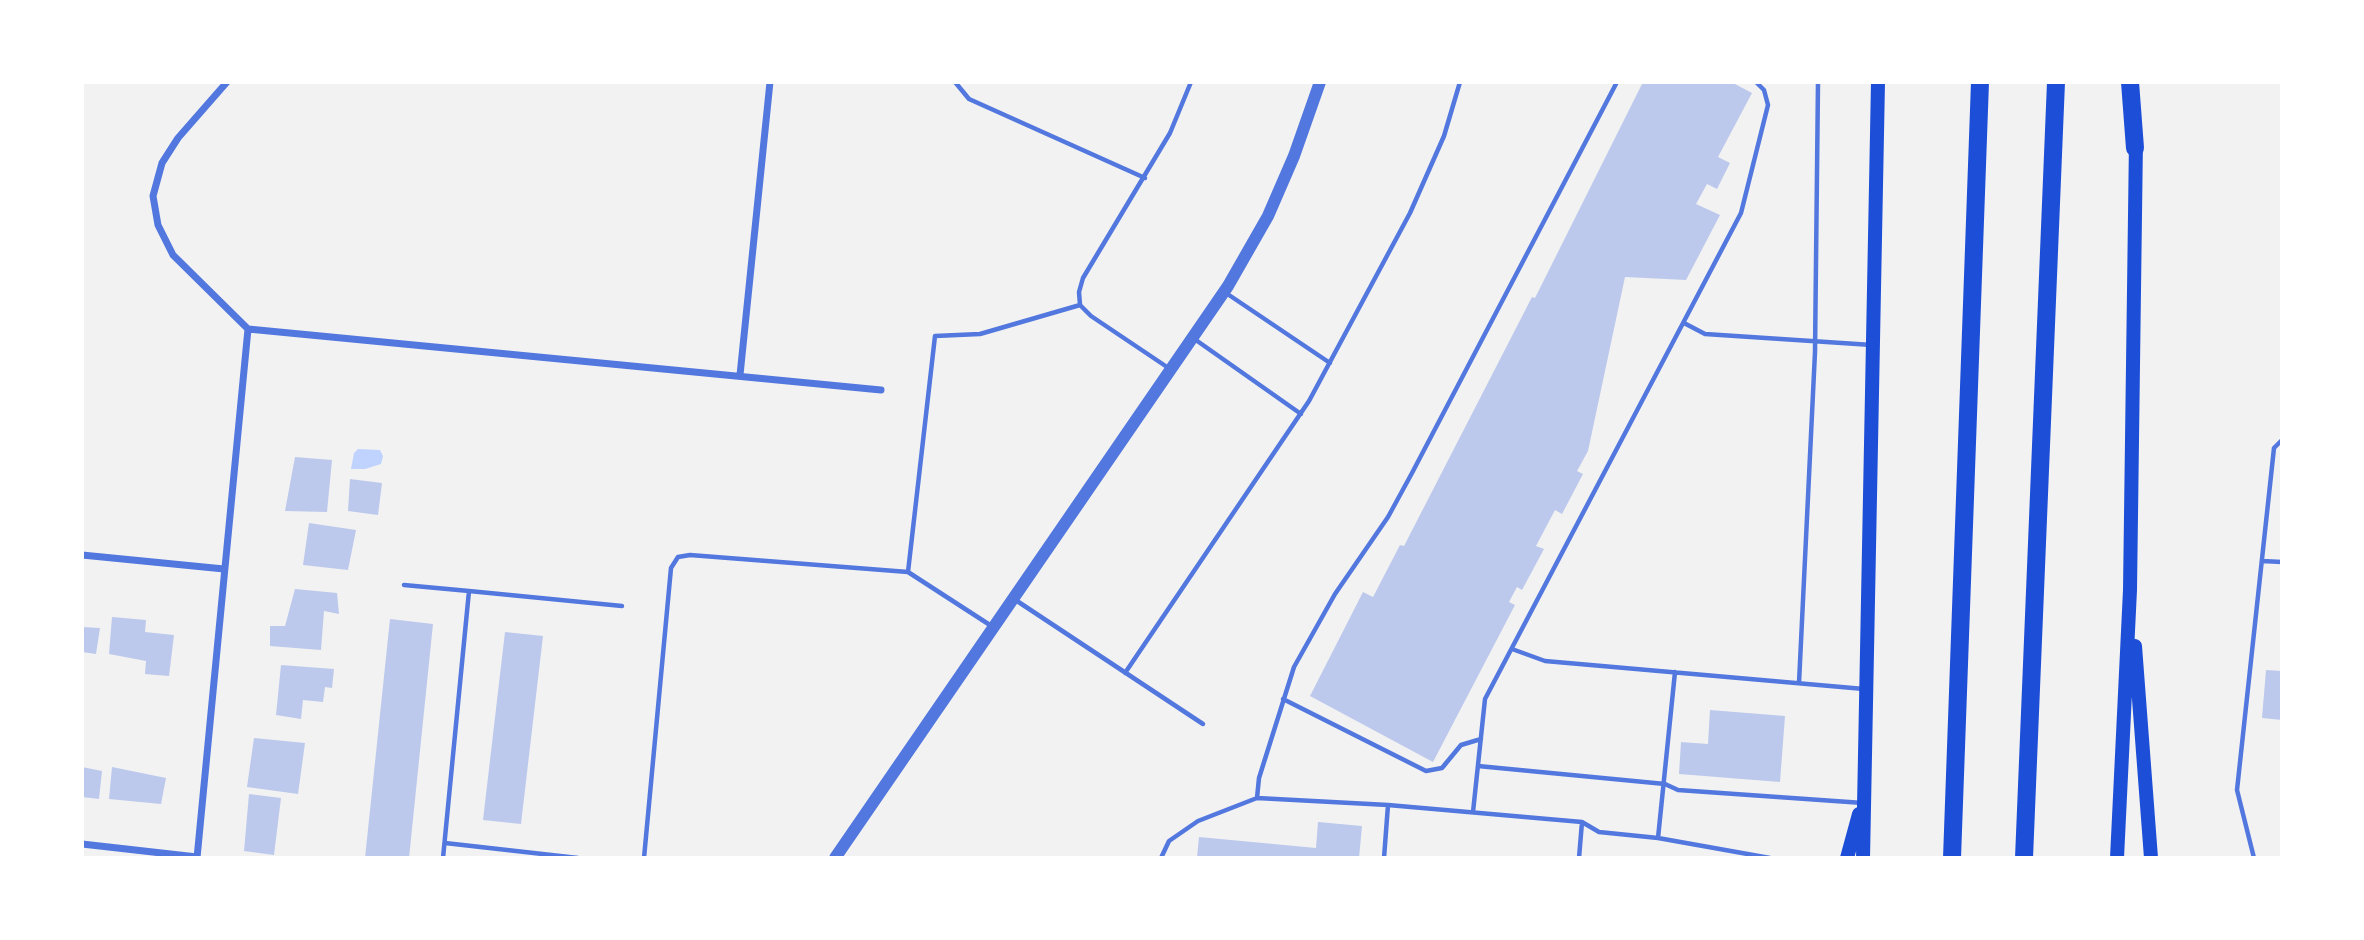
<!DOCTYPE html>
<html>
<head>
<meta charset="utf-8">
<style>
  body { margin:0 }
  #map { position:relative; width:2364px; height:940px; overflow:hidden; background:#f2f2f2; font-family:"Libre Baskerville",serif }
  canvas { display:block }
  .frame { position:absolute; inset:0; border:84px solid #fff; pointer-events:none }
</style>
</head>
<body>
<div id="map">
<canvas width="2364" height="940"></canvas>
<div class="frame"></div>
</div>
<script>
const ctx = document.querySelector('canvas').getContext('2d');
ctx.lineJoin = 'round';
function fill(path, color) {
  ctx.fillStyle = color;
  ctx.fill(path, 'evenodd');
}
function toPath(rows) {
  const path = new Path2D();
  for (const r of rows) {
    path.moveTo(r[0], r[1]);
    for (let i = 2; i < r.length; i += 2) path.lineTo(r[i], r[i + 1]);
  }
  return path;
}
function strokePath(path, color, width, dash) {
  ctx.strokeStyle = color;
  ctx.lineWidth = width;
  ctx.lineCap = dash ? 'butt' : 'round';
  ctx.setLineDash(dash || []);
  ctx.stroke(path);
}
fill(toPath([
  [358,449,380,450,383,456,381,464,365,469,351,469,354,453]
]), '#bfd3fe');
fill(toPath([
  [1643,82,1731,82,1752,93,1718,157,1730,163,1717,189,1707,184,1696,204,1720,215,1686,280,1625,277,1588,451,1577,471,1583,474,1562,514,1555,510,1536,546,1544,549,1522,590,1517,587,1509,602,1515,605,1433,762,1310,696,1363,592,1373,597,1400,545,1404,546,1532,297,1535,298],
  [295,457,332,460,327,512,285,511],
  [350,479,382,483,378,515,348,511],
  [309,523,356,530,348,570,303,565],
  [295,589,337,593,339,614,324,611,321,650,270,646,270,626,285,626],
  [112,617,146,620,145,632,174,635,169,676,145,674,146,661,109,654],
  [390,619,433,624,409,858,365,858],
  [82,627,100,628,96,654,82,652],
  [505,632,543,636,521,824,483,820],
  [281,665,334,669,332,688,325,687,323,702,303,700,301,719,276,715],
  [2266,670,2282,671,2282,720,2262,718],
  [1710,710,1785,716,1780,782,1679,774,1681,742,1708,744],
  [254,738,305,743,298,794,247,787],
  [82,767,102,771,99,799,82,797],
  [112,767,166,778,161,804,109,799],
  [249,794,281,798,274,855,244,851],
  [1318,822,1362,826,1359,858,1197,858,1199,837,1316,848]
]), '#bdc9ec');
strokePath(toPath([
  [955,82,969,99,1145,178],
  [1226,293,1330,363],
  [1684,323,1705,334,1872,345],
  [1193,338,1301,414],
  [1170,369,1091,316,1080,305,1079,292,1083,278,1170,133,1191,82],
  [2262,561,2282,562],
  [908,572,935,336,980,334,1080,305],
  [404,585,469,591],
  [1014,599,1203,724],
  [1512,649,1545,661,1864,689],
  [1125,673,1309,401,1410,213,1444,136,1460,82],
  [1799,683,1815,352,1818,82],
  [1283,699,1426,771,1442,768,1461,745,1481,739],
  [1478,766,1665,784,1678,790,1863,803],
  [1257,798,1259,778,1294,667,1335,594,1388,517,1412,473,1617,82],
  [1473,812,1485,699,1741,213,1768,105,1764,90,1756,82],
  [1658,838,1675,672],
  [445,843,578,858],
  [443,858,469,591,622,606],
  [644,858,671,568,678,557,690,555,908,572,993,627],
  [1161,858,1169,841,1198,821,1257,798,1388,805],
  [1384,858,1388,805,1582,822,1599,832,1658,838,1770,858],
  [1579,858,1582,822],
  [2254,858,2237,790,2274,448,2282,440]
]), '#5277de', 4.5);
strokePath(toPath([
  [227,82,178,138,162,163,153,196,158,225,173,255,248,329],
  [248,329,881,390],
  [740,375,770,82],
  [82,555,224,569],
  [82,844,197,857],
  [197,858,248,329]
]), '#5277de', 7);
strokePath(toPath([
  [835,858,1228,286,1268,216,1294,156,1320,82]
]), '#5277de', 12);
strokePath(toPath([
  [2135,646,2151,858],
  [1847,858,1859,814],
  [1863,858,1878,82],
  [2117,858,2130,590,2136,140]
]), '#1d4ed8', 14);
strokePath(toPath([
  [2130,82,2135,148],
  [1952,858,1980,82],
  [2024,858,2056,82]
]), '#1d4ed8', 18);
</script>
</body>
</html>
